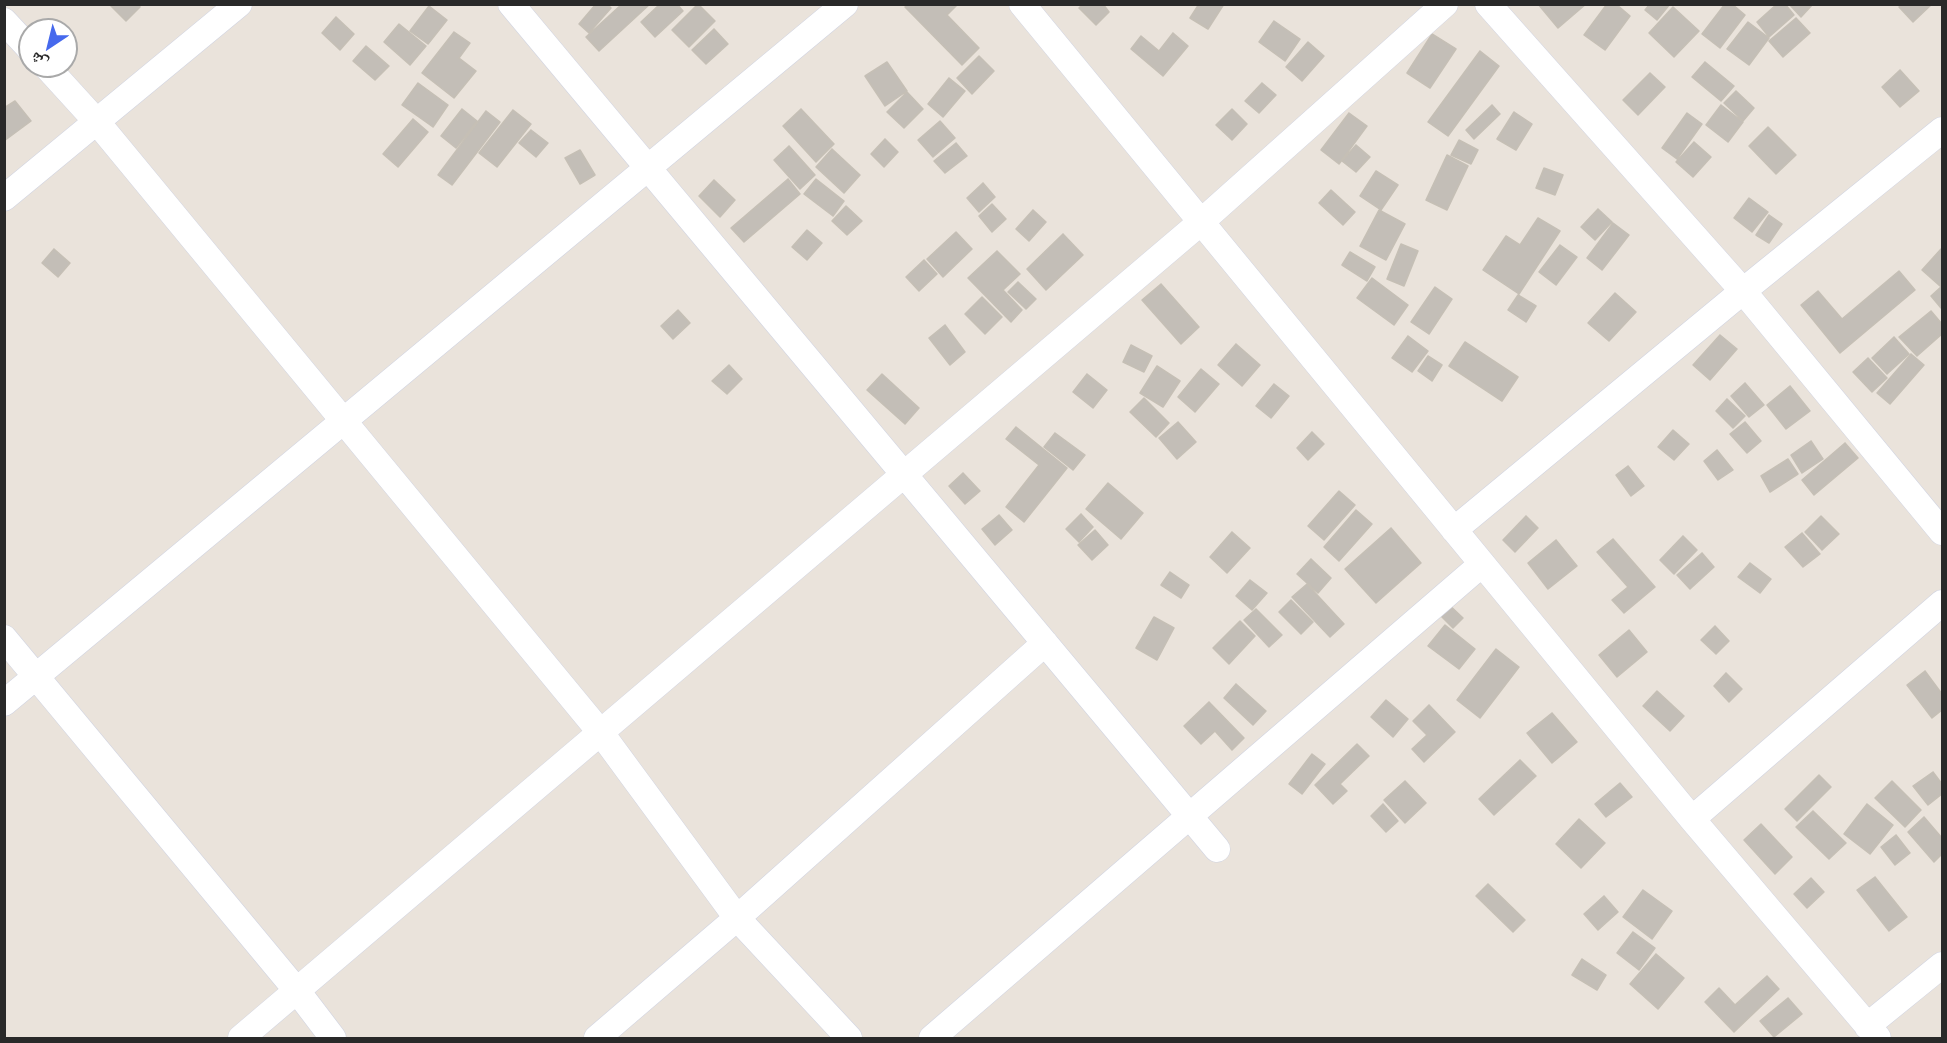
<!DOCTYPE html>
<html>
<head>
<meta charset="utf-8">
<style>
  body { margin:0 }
  #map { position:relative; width:1947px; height:1043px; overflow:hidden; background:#eae3db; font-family:"PT Sans","Noto Naskh Arabic",sans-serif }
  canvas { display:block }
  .frame { position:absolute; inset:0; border:6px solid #292929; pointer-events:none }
  .north { position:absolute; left:18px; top:18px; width:60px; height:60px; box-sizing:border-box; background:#fff; border:2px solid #a9a9a9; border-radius:50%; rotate:215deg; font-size:16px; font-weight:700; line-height:24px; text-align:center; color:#292929 }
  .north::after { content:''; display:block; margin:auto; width:21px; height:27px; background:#4669ed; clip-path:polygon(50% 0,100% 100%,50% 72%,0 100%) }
</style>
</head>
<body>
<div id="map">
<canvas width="1947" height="1043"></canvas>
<div class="frame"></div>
<div class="north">ش</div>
</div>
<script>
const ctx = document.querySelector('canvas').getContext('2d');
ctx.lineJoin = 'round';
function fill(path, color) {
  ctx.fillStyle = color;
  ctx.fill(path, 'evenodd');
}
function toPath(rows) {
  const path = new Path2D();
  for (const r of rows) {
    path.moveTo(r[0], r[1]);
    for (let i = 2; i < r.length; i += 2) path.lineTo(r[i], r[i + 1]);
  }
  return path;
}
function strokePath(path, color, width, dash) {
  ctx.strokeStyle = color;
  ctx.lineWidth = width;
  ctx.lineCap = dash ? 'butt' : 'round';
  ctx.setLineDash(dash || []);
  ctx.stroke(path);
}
const building = toPath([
  [109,4,138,4,140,7,126,21,109,4],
  [596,4,607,4,611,8,589,33,579,24,596,4],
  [622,4,650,4,599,51,586,37,622,4],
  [660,4,677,4,683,11,655,37,641,22,660,4],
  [698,4,715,21,689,47,672,30,698,4],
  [908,4,958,4,947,15,979,48,962,65,905,7,908,4],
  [1083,4,1103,4,1109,12,1096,25,1079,8,1083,4],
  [1199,4,1224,4,1208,29,1190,18,1199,4],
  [1538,4,1586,4,1558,28,1538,4],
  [1607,4,1616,4,1630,16,1605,50,1584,35,1607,4],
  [1650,4,1670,4,1657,20,1645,10,1650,4],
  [1725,4,1732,4,1745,15,1720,48,1702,34,1725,4],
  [1777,4,1785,4,1794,15,1769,37,1757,22,1777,4],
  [1789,4,1813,4,1801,17,1789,4],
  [1902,4,1932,4,1913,22,1899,7,1902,4],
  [429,6,447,20,428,44,410,31,429,6],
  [1673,7,1699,31,1674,57,1649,33,1673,7],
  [336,17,354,34,340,50,322,33,336,17],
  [1796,18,1810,33,1783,57,1769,41,1796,18],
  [1274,21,1300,39,1285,61,1259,42,1274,21],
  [1748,22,1769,38,1749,65,1727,49,1748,22],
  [399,24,426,46,410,65,384,42,399,24],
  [714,29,728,44,706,64,692,50,714,29],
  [454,32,470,43,459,58,476,71,454,98,422,73,454,32],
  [1173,33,1188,46,1163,76,1131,49,1141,36,1159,51,1173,33],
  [1432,34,1456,49,1430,88,1407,73,1432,34],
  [1308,42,1324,56,1302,81,1286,67,1308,42],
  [366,46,389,66,375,80,353,61,366,46],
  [1480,51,1499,66,1448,136,1428,122,1480,51],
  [979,56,994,71,972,94,957,78,979,56],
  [887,62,907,91,885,106,865,76,887,62],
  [1705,62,1734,86,1721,101,1692,77,1705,62],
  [1900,70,1919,91,1900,107,1882,87,1900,70],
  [1650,73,1665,87,1638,115,1623,100,1650,73],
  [949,78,965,91,943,117,928,104,949,78],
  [418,83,448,105,433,127,402,105,418,83],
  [1262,83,1276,95,1259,113,1245,101,1262,83],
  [1736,91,1754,108,1743,121,1724,103,1736,91],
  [907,92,923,109,904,128,887,112,907,92],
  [15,101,31,121,4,141,4,108,15,101],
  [1492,105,1500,114,1474,139,1466,130,1492,105],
  [1721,105,1743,122,1728,142,1706,125,1721,105],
  [462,109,477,121,456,148,441,136,462,109],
  [801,109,834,144,816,162,783,126,801,109],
  [1232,109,1247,124,1232,140,1216,125,1232,109],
  [513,110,531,124,497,167,479,153,513,110],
  [486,111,500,122,452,185,438,175,486,111],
  [1514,112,1532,124,1516,150,1497,139,1514,112],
  [1349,113,1367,126,1339,164,1321,150,1349,113],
  [1687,113,1702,124,1677,159,1662,148,1687,113],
  [413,119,428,132,398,167,383,154,413,119],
  [940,121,955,138,933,157,918,140,940,121],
  [1768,127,1796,155,1776,174,1749,146,1768,127],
  [531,130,548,143,536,157,519,143,531,130],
  [885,139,898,152,884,167,871,154,885,139],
  [1459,140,1478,150,1471,164,1451,155,1459,140],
  [1694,142,1711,157,1693,177,1676,162,1694,142],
  [956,143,967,156,945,173,934,161,956,143],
  [1356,145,1370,157,1356,172,1342,161,1356,145],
  [789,146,815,175,800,189,774,160,789,146],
  [832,149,860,175,844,193,816,167,832,149],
  [580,150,595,175,580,184,565,158,580,150],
  [1447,155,1468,166,1447,210,1426,200,1447,155],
  [1544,168,1563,175,1555,195,1536,188,1544,168],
  [1376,171,1398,185,1381,210,1360,196,1376,171],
  [788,179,800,194,744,242,731,228,788,179],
  [816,179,844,201,833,216,804,194,816,179],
  [714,180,735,200,720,217,699,196,714,180],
  [983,183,995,197,979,212,967,198,983,183],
  [1331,190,1355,212,1343,225,1319,203,1331,190],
  [1749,198,1768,212,1752,232,1734,218,1749,198],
  [992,204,1006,219,992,232,979,216,992,204],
  [846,206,862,221,847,235,832,221,846,206],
  [1598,209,1612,222,1595,240,1581,227,1598,209],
  [1033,210,1046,222,1029,241,1016,229,1033,210],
  [1379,210,1405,224,1386,260,1360,246,1379,210],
  [1769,215,1782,224,1769,243,1756,235,1769,215],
  [1538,218,1560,231,1519,294,1483,270,1506,236,1520,245,1538,218],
  [1613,223,1629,235,1602,270,1587,258,1613,223],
  [807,230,822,243,807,260,792,247,807,230],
  [956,232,972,249,943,277,927,259,956,232],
  [1063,234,1083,255,1046,290,1027,269,1063,234],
  [1401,244,1418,251,1404,286,1387,279,1401,244],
  [1560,245,1577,257,1556,285,1539,272,1560,245],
  [54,249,70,263,58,277,42,263,54,249],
  [1941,249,1942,283,1940,286,1922,270,1941,249],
  [997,251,1020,274,1003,290,1022,310,1011,322,968,278,997,251],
  [1350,252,1375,267,1367,281,1342,265,1350,252],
  [924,260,937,274,919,291,906,277,924,260],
  [1899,271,1915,290,1840,353,1801,305,1818,291,1842,319,1899,271],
  [1372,278,1408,305,1394,325,1357,298,1372,278],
  [1018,282,1036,299,1026,309,1008,292,1018,282],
  [1161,284,1199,327,1181,344,1142,300,1161,284],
  [1942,286,1942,307,1941,308,1931,296,1942,286],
  [1435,287,1452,299,1429,334,1411,322,1435,287],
  [1615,293,1636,312,1609,341,1588,323,1615,293],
  [1518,295,1536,306,1526,322,1508,310,1518,295],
  [982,297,1002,317,985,334,965,314,982,297],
  [678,310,690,323,673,339,661,326,678,310],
  [1931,311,1942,324,1942,334,1917,356,1899,337,1931,311],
  [945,325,965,352,950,365,929,338,945,325],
  [1720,335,1737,349,1710,380,1693,365,1720,335],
  [1408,336,1428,351,1412,372,1392,358,1408,336],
  [1894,337,1909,354,1887,374,1872,358,1894,337],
  [1465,342,1518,377,1502,401,1449,366,1465,342],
  [1236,344,1260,365,1242,386,1218,365,1236,344],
  [1131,345,1152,356,1144,372,1123,362,1131,345],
  [1911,354,1924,365,1890,404,1877,393,1911,354],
  [1428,356,1442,365,1432,381,1418,371,1428,356],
  [1868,358,1887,378,1872,392,1853,372,1868,358],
  [729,365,742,379,727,394,712,381,729,365],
  [1157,366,1180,381,1163,407,1140,393,1157,366],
  [1201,369,1219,384,1195,412,1178,397,1201,369],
  [882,374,919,408,905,424,867,390,882,374],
  [1087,374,1107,390,1093,408,1073,392,1087,374],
  [1745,383,1764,405,1749,417,1731,396,1745,383],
  [1274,384,1289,396,1271,418,1256,406,1274,384],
  [1790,386,1810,411,1786,429,1767,405,1790,386],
  [1144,398,1169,423,1156,437,1130,412,1144,398],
  [1727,399,1745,416,1733,428,1716,411,1727,399],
  [1178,422,1196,442,1177,459,1159,438,1178,422],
  [1745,422,1761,441,1747,453,1730,434,1745,422],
  [1016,427,1067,468,1024,522,1006,507,1039,465,1006,439,1016,427],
  [1673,430,1689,444,1674,460,1658,447,1673,430],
  [1312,432,1324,444,1308,460,1297,448,1312,432],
  [1055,433,1085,455,1073,470,1044,447,1055,433],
  [1811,441,1823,459,1802,473,1791,455,1811,441],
  [1845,443,1858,458,1814,495,1802,480,1845,443],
  [1717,450,1733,470,1718,480,1704,461,1717,450],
  [1788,459,1798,474,1770,492,1761,476,1788,459],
  [1628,466,1644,486,1631,496,1616,475,1628,466],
  [963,473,980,491,965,504,949,486,963,473],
  [1108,483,1143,513,1121,539,1086,509,1108,483],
  [1339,491,1355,505,1324,540,1308,526,1339,491],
  [1356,510,1372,524,1339,561,1324,547,1356,510],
  [1081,514,1093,527,1079,542,1066,529,1081,514],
  [999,515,1012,530,995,545,982,529,999,515],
  [1526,516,1538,528,1515,552,1503,540,1526,516],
  [1821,516,1839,534,1822,550,1805,532,1821,516],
  [1391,528,1421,563,1376,603,1345,569,1391,528],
  [1095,530,1108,545,1092,560,1078,545,1095,530],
  [1232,532,1250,548,1227,573,1210,557,1232,532],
  [1802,533,1820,554,1803,567,1785,547,1802,533],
  [1683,536,1697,550,1674,574,1660,560,1683,536],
  [1613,539,1655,587,1624,613,1612,600,1628,587,1597,552,1613,539],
  [1556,540,1577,566,1548,589,1528,563,1556,540],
  [1702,553,1714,567,1690,589,1677,575,1702,553],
  [1311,559,1331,578,1318,593,1297,574,1311,559],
  [1750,563,1771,579,1760,593,1738,577,1750,563],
  [1170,572,1189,585,1181,598,1161,585,1170,572],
  [1250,580,1267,593,1252,610,1236,596,1250,580],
  [1307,584,1344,624,1330,637,1292,597,1307,584],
  [1291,600,1313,622,1301,634,1279,612,1291,600],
  [1446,602,1463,618,1453,628,1436,611,1446,602],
  [1256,609,1282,635,1269,647,1244,620,1256,609],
  [1154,617,1174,628,1157,660,1136,648,1154,617],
  [1240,621,1255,636,1229,664,1213,648,1240,621],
  [1445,625,1475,649,1459,669,1428,646,1445,625],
  [1715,626,1729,641,1716,654,1701,640,1715,626],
  [1629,630,1647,652,1617,677,1599,655,1629,630],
  [1496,649,1519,667,1480,718,1457,700,1496,649],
  [1925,671,1942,694,1942,710,1932,718,1907,685,1925,671],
  [1726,673,1742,689,1729,702,1714,686,1726,673],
  [1236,684,1266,711,1253,725,1224,698,1236,684],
  [1657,691,1684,716,1670,731,1643,706,1657,691],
  [1386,700,1408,719,1393,737,1371,717,1386,700],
  [1209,702,1244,738,1232,750,1215,731,1201,744,1184,726,1209,702],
  [1429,705,1455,732,1424,762,1412,749,1427,735,1413,721,1429,705],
  [1552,713,1577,742,1552,763,1527,733,1552,713],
  [1357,744,1369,756,1340,784,1347,791,1333,804,1315,785,1357,744],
  [1312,754,1325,764,1302,794,1289,784,1312,754],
  [1520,760,1536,776,1494,815,1479,799,1520,760],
  [1933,772,1942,784,1942,794,1928,805,1913,786,1933,772],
  [1819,775,1831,787,1797,821,1785,809,1819,775],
  [1405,781,1426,803,1405,823,1384,800,1405,781],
  [1892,781,1921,810,1905,827,1875,798,1892,781],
  [1620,783,1632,797,1606,817,1595,804,1620,783],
  [1383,804,1398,821,1386,832,1371,816,1383,804],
  [1867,804,1893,825,1870,854,1844,834,1867,804],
  [1813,811,1846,843,1829,859,1796,827,1813,811],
  [1924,817,1942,838,1942,854,1934,862,1908,832,1924,817],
  [1579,819,1605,843,1581,868,1556,844,1579,819],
  [1761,824,1792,857,1775,874,1744,840,1761,824],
  [1896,835,1910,853,1895,865,1881,847,1896,835],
  [1875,877,1907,917,1889,931,1857,890,1875,877],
  [1811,878,1824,892,1807,908,1794,894,1811,878],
  [1488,884,1525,920,1513,932,1476,896,1488,884],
  [1643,890,1672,911,1652,939,1623,917,1643,890],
  [1604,896,1618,912,1598,930,1584,914,1604,896],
  [1633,932,1655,948,1639,970,1617,953,1633,932],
  [1656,954,1684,978,1658,1009,1630,984,1656,954],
  [1582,959,1606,975,1597,990,1572,975,1582,959],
  [1767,976,1779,989,1734,1032,1705,1002,1719,988,1735,1005,1767,976],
  [1788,998,1802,1014,1774,1037,1760,1021,1788,998]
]);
fill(building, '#c3beb7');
strokePath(building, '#c5bfb5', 1.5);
const minor = toPath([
  [511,4,1217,849],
  [1022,4,1692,819,1878,1038],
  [1488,4,1743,291,1942,532],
  [4,21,30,49],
  [46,66,97,122,601,733,737,918,849,1038],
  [4,198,239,4],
  [1454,530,1743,291,1942,130],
  [4,638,298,992,333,1038],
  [4,703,845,4],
  [1692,819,1942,603],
  [1867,1026,1942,965],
  [241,1038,1201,222,1445,4],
  [597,1038,737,918,1045,643],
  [932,1038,1482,564]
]);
strokePath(minor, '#d1d4e1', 27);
strokePath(minor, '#fff', 26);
</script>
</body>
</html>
